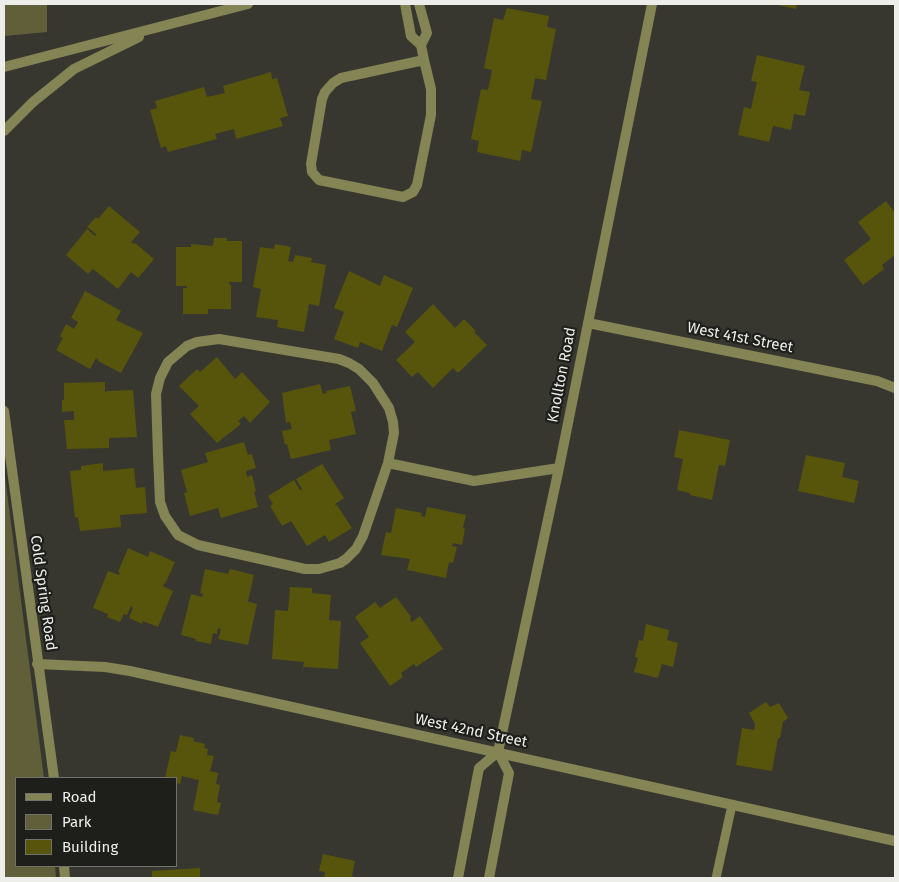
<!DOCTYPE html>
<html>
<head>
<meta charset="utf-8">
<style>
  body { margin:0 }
  #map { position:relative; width:899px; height:882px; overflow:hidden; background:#373730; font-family:"Fira Sans",sans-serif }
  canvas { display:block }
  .frame { position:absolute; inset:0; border:5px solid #edede9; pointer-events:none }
  .legend { position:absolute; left:15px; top:777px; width:162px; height:90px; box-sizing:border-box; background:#1e1e1b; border:1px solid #71716d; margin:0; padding:6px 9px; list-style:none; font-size:15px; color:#edede9 }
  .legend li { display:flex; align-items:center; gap:10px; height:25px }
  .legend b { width:25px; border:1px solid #71716d }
</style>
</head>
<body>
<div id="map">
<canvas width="899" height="882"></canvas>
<div class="frame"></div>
<ul class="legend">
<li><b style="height:6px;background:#848454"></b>Road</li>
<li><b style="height:14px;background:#605f39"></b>Park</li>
<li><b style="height:14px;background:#57550b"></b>Building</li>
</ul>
</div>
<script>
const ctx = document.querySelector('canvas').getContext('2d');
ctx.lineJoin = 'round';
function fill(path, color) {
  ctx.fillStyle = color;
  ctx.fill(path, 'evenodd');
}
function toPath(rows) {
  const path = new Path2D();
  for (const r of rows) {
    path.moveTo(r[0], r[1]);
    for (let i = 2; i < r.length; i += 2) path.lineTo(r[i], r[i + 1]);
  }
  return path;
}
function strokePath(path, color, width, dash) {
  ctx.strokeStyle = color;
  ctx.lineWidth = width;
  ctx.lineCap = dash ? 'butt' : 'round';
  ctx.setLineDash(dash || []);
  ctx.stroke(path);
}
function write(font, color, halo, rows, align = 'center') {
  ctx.font = font + ' "Fira Sans",sans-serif';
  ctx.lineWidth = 4.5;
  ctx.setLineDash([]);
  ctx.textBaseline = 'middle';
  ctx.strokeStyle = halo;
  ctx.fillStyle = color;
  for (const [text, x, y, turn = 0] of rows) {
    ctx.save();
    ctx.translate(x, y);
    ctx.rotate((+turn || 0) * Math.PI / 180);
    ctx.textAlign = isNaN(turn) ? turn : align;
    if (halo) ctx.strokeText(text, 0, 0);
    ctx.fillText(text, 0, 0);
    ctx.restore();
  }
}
fill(toPath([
  [4,4,47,4,47,32,4,36],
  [4,469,44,778,16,778,16,866,55,866,56,878,4,878]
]), '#605f39');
fill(toPath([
  [774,4,797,4,796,9],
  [507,8,549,16,547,27,556,29,546,80,535,78,531,99,542,101,531,152,522,150,520,161,477,152,479,141,471,139,481,89,488,90,492,70,484,68,494,18,503,20],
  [757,55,805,66,799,90,810,92,805,116,794,114,791,130,773,126,769,142,738,135,744,107,751,109,757,82,751,81],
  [271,72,272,79,277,78,288,116,280,118,283,126,236,139,234,129,215,134,217,139,168,152,166,146,161,148,150,110,157,108,155,101,204,87,207,97,225,93,223,86],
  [886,201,895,213,895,255,882,265,884,269,863,285,844,260,871,239,858,222],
  [109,206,140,232,131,242,134,244,135,243,154,259,138,278,131,272,118,289,93,269,88,274,66,255,87,229,95,236,96,234,87,227,96,217,98,219],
  [214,238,227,238,227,241,242,241,242,282,229,282,230,285,231,285,231,309,208,309,208,314,183,314,183,288,187,288,187,286,176,286,176,247,191,247,191,244,213,246],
  [275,244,291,247,288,261,293,262,295,255,312,258,311,262,326,265,319,306,309,304,304,332,277,327,278,320,256,317,261,289,253,287,260,247,274,249],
  [349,271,380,286,384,275,413,288,397,327,392,325,382,351,360,342,358,348,334,339,344,312,334,308],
  [85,291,121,311,116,320,143,333,121,373,98,361,99,360,96,358,90,369,56,350,63,338,60,336,66,324,74,329,78,322,71,318],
  [433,304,455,328,464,319,476,331,474,332,487,345,458,373,453,368,433,388,418,372,412,377,396,360,415,342,405,332],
  [217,357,235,379,242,372,270,402,250,423,244,416,238,421,241,424,217,443,190,414,199,406,179,386,197,369,200,372],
  [105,382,105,392,108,391,133,390,137,437,109,438,109,448,67,449,64,420,74,420,74,411,62,412,62,400,64,400,64,383],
  [320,384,323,394,327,393,326,391,350,386,356,411,351,412,356,434,329,440,331,450,291,459,287,444,285,445,282,431,292,429,290,422,286,423,282,393],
  [679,430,730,440,725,466,719,465,712,500,690,495,690,493,677,490,683,459,674,457],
  [244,442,248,455,252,454,256,468,246,471,247,477,252,475,256,491,254,492,258,507,221,518,218,508,190,516,184,493,187,492,181,470,208,462,205,453],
  [806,455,845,463,842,477,859,481,854,503,798,491],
  [103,463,103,471,134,468,136,488,145,487,147,513,120,515,121,527,80,531,78,517,75,518,70,471,81,470,81,466],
  [322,464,344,498,335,504,336,506,337,505,352,528,329,542,325,535,307,546,291,521,282,526,270,506,273,504,268,496,294,480,300,490,302,489,296,479],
  [427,507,466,515,463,528,465,529,462,545,453,543,452,546,457,547,453,563,449,562,446,578,407,570,410,559,381,555,386,532,391,533,396,508,422,513,421,516,425,517],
  [128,548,148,557,150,551,175,562,165,584,164,583,163,586,173,591,158,627,143,621,142,624,129,618,133,608,131,606,127,615,124,614,120,622,107,617,108,614,93,608,108,571,119,575,120,573,118,572],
  [205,569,228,574,230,569,254,575,248,601,246,601,257,604,248,645,218,639,221,629,218,628,217,634,213,633,211,644,196,641,196,639,181,635,191,594,202,597,203,594,200,593],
  [290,587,312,588,312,593,331,595,329,620,341,621,338,669,303,667,304,662,272,659,275,610,288,611],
  [396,597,411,617,410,619,412,622,420,616,443,649,416,667,414,664,401,673,403,677,390,686,360,643,369,637,355,617,375,602,380,608],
  [646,624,669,630,667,640,678,643,673,667,662,664,658,678,634,672,638,658,635,657,639,640,643,641],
  [766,702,770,707,779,703,788,718,783,722,780,738,778,738,772,771,736,765,742,728,754,730,755,724,749,713],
  [180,735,194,738,193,741,205,744,204,748,208,749,207,755,214,756,210,771,218,773,216,784,220,785,217,802,221,803,218,815,193,810,199,780,182,776,180,784,176,783,176,778,165,778,171,751,176,752],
  [323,854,355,861,352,876,357,878,324,878,325,872,319,871],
  [200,868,200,878,152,878,152,871]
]), '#57550b');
strokePath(toPath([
  [716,878,732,805]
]), '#848454', 9);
strokePath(toPath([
  [405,4,411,36,421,45],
  [419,4,427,33,421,45,424,60],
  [424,60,431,89,431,115,417,185,413,192,403,197,319,180,312,172,311,164,322,99,325,92,333,83,341,78,424,60],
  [588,323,877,381,895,388],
  [219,339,339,359,349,363,359,369,373,383,389,408,393,422,394,433,388,463,363,536,356,549,346,559,340,563,319,569,305,569,198,545,178,535,165,516,160,502,158,455,156,394,160,378,168,362,187,346,197,342,219,339],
  [388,463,474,481,559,468],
  [37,664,105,667,130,671,895,841],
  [458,878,479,768,498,752,559,468,652,4],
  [489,878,509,773,498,752]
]), '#848454', 10);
strokePath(toPath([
  [4,67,248,4],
  [4,131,33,102,74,69,139,37],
  [4,411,54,778],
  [64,866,65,878]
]), '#848454', 10);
write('15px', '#edede9', '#1e1e1b', [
  ["West 41st Street",740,338,11],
  ["Knollton Road",562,375,-79],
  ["Cold Spring Road",43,593,82],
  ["West 42nd Street",471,731,12]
]);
</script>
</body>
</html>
